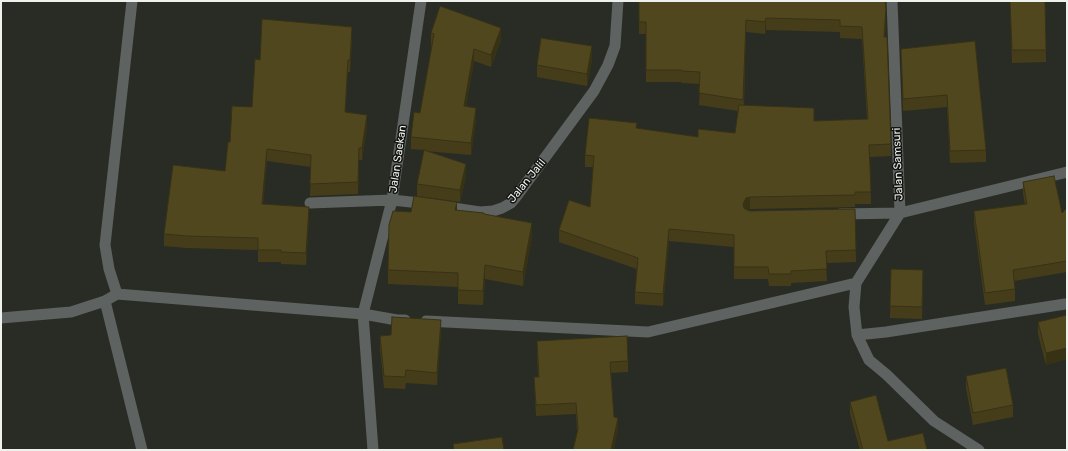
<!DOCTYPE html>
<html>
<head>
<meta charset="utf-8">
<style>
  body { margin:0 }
  #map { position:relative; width:1068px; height:451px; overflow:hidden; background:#292c25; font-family:Rubik,sans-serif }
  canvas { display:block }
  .frame { position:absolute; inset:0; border:2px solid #eff1ec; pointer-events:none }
</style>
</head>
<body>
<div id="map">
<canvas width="1068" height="451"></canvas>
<div class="frame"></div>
</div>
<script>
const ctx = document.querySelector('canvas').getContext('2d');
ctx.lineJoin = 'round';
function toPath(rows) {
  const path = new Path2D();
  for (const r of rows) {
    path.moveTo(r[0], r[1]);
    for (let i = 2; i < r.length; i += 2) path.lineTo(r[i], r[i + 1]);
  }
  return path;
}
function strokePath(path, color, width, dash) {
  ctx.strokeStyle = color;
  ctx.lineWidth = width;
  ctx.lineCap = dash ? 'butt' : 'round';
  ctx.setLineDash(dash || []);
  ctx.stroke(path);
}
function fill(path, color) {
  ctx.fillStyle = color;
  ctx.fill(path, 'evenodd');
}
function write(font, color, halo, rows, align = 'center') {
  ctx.font = font + ' Rubik,sans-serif';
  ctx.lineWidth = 3;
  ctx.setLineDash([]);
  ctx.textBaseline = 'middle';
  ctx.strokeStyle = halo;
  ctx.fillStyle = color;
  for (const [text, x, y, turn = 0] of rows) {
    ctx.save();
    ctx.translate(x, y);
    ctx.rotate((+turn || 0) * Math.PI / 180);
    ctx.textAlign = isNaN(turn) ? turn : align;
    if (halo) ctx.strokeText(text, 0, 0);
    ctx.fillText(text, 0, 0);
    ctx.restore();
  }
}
strokePath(toPath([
  [105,301,142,450]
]), '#5e6260', 11);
strokePath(toPath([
  [892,1,900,213,856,283,854,307,857,335,869,360,887,375,934,421,979,450],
  [310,203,392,200,420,203,480,212,493,211,502,208,511,203,516,197,594,91,608,65,615,46,618,1],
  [840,214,900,213,1067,172],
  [117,294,109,269,105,245,132,1],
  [1,318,71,312,105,301,117,294,363,314,397,320,405,320],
  [426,321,648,332,856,283],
  [857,335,886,332,1065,304],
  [373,450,363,314,392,200,421,1]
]), '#5e6260', 11);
fill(toPath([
  [639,1,886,21,885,37,891,144,891,156,870,157,871,204,855,204,855,207,750,209,747,210,750,211,855,209,856,262,826,263,827,281,791,283,791,286,769,286,768,279,734,279,734,247,669,241,663,306,635,304,635,292,637,269,559,242,559,230,590,207,593,167,585,167,585,155,637,128,698,137,735,133,738,111,699,105,700,84,682,83,681,82,646,82,646,34,639,34],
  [766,30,840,32,840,38,862,39,867,119,814,121,744,105,746,32,765,34],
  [1010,1,1045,1,1046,62,1012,63],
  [431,33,501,40,491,67,474,61,466,106,476,120,471,155,425,151,466,177,460,202,417,196,417,184,424,150,411,149,411,137,420,113,432,46,431,45],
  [352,39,350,72,348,72,345,112,367,127,362,160,359,160,358,194,310,196,311,167,267,161,263,204,309,219,306,265,281,264,281,262,258,262,258,250,187,248,164,246,164,234,225,171,230,142,252,107],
  [975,41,986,150,986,162,950,163,947,107,903,111,901,49],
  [592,59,587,86,537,77,537,65],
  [1023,182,1062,213,1067,208,1067,272,1014,281,1015,289,1015,301,985,305,974,223,974,211,1025,204,1023,194],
  [457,211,484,214,532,237,523,286,485,279,483,305,458,304,458,287,388,284,388,270,411,212],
  [891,269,923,282,922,319,890,318],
  [1067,315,1067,359,1046,365,1038,334,1038,322],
  [441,332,437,385,406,383,405,389,384,388,380,348,380,336],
  [537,341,628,361,628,372,610,373,614,417,618,429,577,431,576,414,536,416,534,377,538,377,537,352],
  [966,376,1013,405,1013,417,973,425,966,388],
  [850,402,888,441,927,450,860,450,850,414]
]), '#453d1a');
fill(toPath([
  [886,9,886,21,884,49,884,37],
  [766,18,766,30,765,34,765,22],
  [746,20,746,32,743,112,743,100],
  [352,27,352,39,350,72,350,60],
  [501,28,501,40,491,67,491,55],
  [592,46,592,59,587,86,587,74],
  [474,49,474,61,464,118,464,106],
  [348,60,348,72,345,124,345,112],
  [476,108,476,120,471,155,471,143],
  [367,115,367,127,362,160,362,148],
  [359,148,359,160,358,194,358,182],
  [267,149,267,161,262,216,262,204],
  [466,164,466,177,460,202,460,190],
  [750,197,750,209,746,210,743,216,743,204,746,198],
  [457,202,457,216,455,210],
  [309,207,309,219,306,265,306,253],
  [532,223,532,237,523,286,523,272],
  [669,229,669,241,663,306,663,294],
  [485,265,485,279,483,305,483,291],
  [441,320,441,332,437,385,437,373],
  [1067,348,1067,359,1046,365,1046,353],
  [618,418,618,429,614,450,611,450]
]), '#383215');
const building = toPath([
  [639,1,885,1,886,9,884,37,887,37,891,144,869,145,871,192,855,192,855,195,750,197,746,198,743,204,744,208,747,210,750,211,855,209,856,250,826,251,827,269,791,271,791,274,769,274,768,267,734,267,734,235,669,229,663,294,635,292,638,258,559,230,569,200,590,207,594,156,585,155,589,118,637,123,636,128,698,137,698,129,735,133,739,105,814,108,814,121,868,119,862,27,840,26,840,20,766,18,765,22,746,20,743,100,699,93,700,72,682,71,681,70,646,70,646,22,639,22,639,1],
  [1010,1,1045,1,1046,50,1012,50,1010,1],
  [440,6,501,28,491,55,474,49,464,106,476,108,471,143,411,137,414,112,420,113,434,34,431,33,440,6],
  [262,19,352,27,350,60,348,60,345,112,367,115,362,148,359,148,358,182,310,184,311,155,267,149,262,204,309,207,306,253,281,252,281,250,258,250,258,238,187,236,164,234,173,165,225,171,228,142,230,142,232,106,252,107,255,59,260,60,262,19],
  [541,38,592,46,587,74,537,65,541,38],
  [975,41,986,150,950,151,947,95,903,99,901,49,975,41],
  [424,150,466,164,460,190,417,184,424,150],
  [1054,176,1062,213,1067,208,1067,261,1013,270,1015,289,985,293,974,211,1027,204,1023,182,1054,176],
  [414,196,457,202,455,210,484,213,484,214,532,223,523,272,485,265,483,291,458,290,458,273,388,270,389,225,393,211,411,212,414,196],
  [891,269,923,270,922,307,890,306,891,269],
  [1067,315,1067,348,1046,353,1038,322,1067,315],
  [392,317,441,320,437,373,406,370,405,377,384,376,380,336,391,335,392,317],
  [627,336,628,361,610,362,614,417,618,418,611,450,573,450,578,429,576,403,536,405,534,377,539,377,537,341,627,336],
  [1006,368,1013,405,973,413,966,376,1006,368],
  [876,395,888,441,923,433,927,450,863,450,850,402,876,395],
  [502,437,504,450,454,450,453,444,502,437]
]);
fill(building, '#50471e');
strokePath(building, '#383215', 1);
write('11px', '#eff1ec', '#121411', [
  ["Jalan Saekan",398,159,-82],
  ["Jalan Samsuri",898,164,-92],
  ["Jalan Jalil",527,181,-51]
]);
</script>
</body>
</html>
